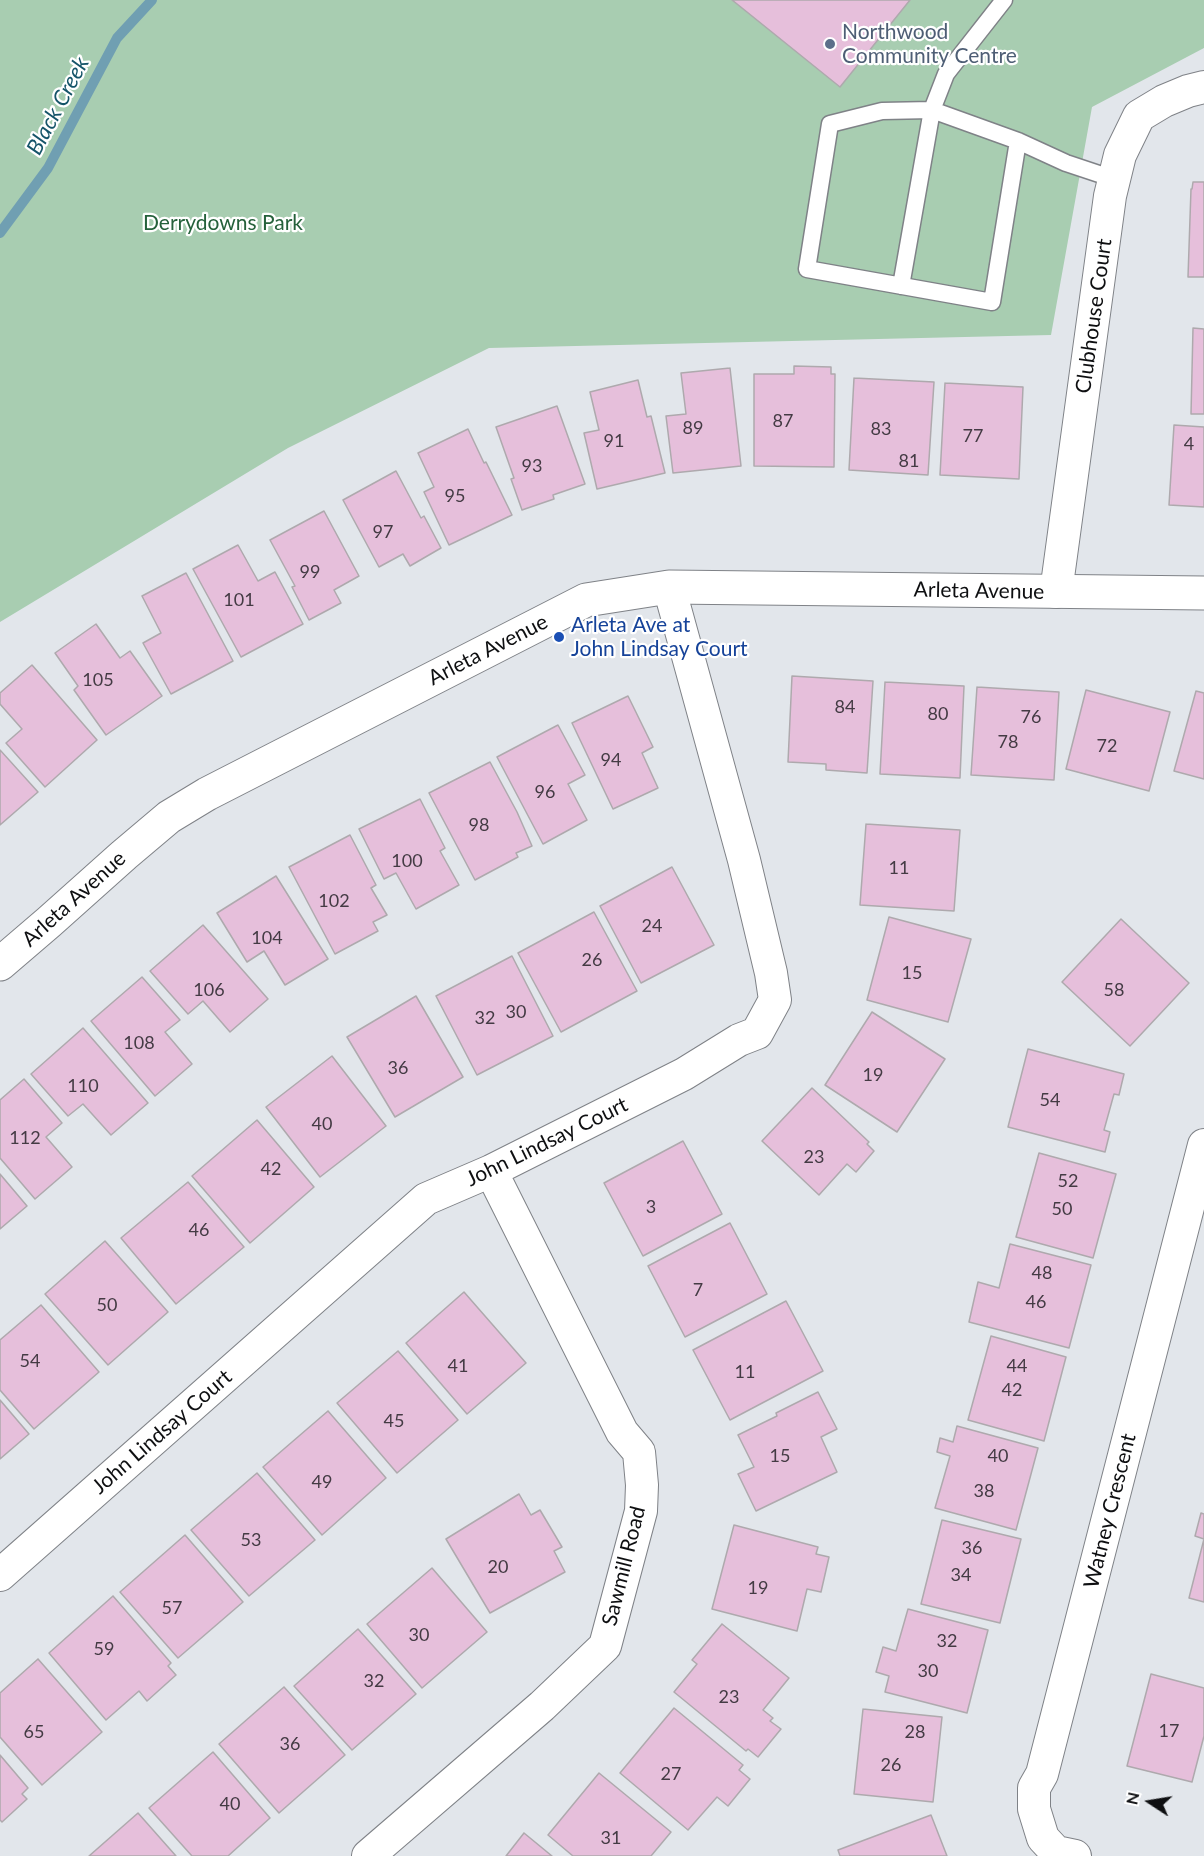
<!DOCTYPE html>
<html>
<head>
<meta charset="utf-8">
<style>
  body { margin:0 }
  #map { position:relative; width:1204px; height:1856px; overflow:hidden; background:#e2e6eb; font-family:Lato,sans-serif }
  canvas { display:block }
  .north { position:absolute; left:1120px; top:1772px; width:60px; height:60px; -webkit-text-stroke:4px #fff; paint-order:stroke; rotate:282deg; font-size:16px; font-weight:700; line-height:24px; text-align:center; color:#0e0f11 }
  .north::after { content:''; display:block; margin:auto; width:21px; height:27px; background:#0e0f11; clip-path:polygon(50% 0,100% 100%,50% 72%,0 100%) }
</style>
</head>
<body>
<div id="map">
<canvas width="1204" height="1856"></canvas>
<div class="north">N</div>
</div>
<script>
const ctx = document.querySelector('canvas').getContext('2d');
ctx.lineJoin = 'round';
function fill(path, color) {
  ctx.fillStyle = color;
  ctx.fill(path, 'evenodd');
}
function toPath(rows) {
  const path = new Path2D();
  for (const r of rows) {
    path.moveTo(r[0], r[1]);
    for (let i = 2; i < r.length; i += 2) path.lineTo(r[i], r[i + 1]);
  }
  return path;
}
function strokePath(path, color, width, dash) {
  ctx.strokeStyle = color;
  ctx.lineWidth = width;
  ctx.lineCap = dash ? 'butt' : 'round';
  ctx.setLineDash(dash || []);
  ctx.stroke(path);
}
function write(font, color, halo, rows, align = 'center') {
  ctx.font = font + ' Lato,sans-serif';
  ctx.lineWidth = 4.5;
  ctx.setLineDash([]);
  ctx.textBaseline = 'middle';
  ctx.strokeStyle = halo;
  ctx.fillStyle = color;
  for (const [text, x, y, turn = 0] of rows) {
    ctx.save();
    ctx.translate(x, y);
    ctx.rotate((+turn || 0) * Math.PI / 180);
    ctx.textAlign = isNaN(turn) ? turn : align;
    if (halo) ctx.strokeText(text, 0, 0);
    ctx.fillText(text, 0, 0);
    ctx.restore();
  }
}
fill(toPath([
  [0,0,1204,0,1204,48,1092,107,1051,335,489,348,288,448,0,622]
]), '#a8cdb1');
strokePath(toPath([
  [0,233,48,168,117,38,152,0]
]), '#709fb2', 10);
const building = toPath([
  [732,0,910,0,840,87,732,0],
  [1193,182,1204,182,1204,277,1188,277,1191,189,1192,189,1193,182],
  [1193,328,1204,329,1204,414,1191,414,1193,328],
  [794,366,831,367,831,374,835,374,834,467,754,466,754,374,794,374,794,366],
  [730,368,741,466,673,473,666,416,686,414,681,373,730,368],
  [854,378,934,382,928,475,849,470,854,378],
  [638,380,647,417,651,416,665,473,597,489,584,433,599,430,590,392,638,380],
  [945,383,1023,387,1019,479,940,475,945,383],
  [557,406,585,484,553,495,554,499,522,510,511,479,514,478,496,427,557,406],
  [1174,425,1204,427,1204,507,1169,505,1174,425],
  [468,429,484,463,486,462,512,515,449,545,424,492,434,487,418,453,468,429],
  [396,471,421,518,424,516,441,548,410,566,403,554,379,567,343,500,396,471],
  [324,511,359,576,334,590,341,603,309,620,292,587,295,586,270,540,324,511],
  [238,545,258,581,275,572,303,624,241,657,193,569,238,545],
  [186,573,233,661,171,694,143,643,161,633,142,596,186,573],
  [96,624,120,658,130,651,162,696,106,735,74,690,78,686,55,653,96,624],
  [32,665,97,740,45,787,6,743,22,729,0,704,0,693,32,665],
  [792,676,873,681,867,773,826,770,826,764,788,762,792,676],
  [885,682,964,686,960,778,880,774,885,682],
  [977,687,1059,692,1054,780,971,775,977,687],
  [1086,690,1170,712,1149,791,1066,769,1086,690],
  [1196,691,1204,693,1204,779,1174,771,1196,691],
  [628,696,653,747,642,753,658,788,613,809,572,723,628,696],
  [558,725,585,775,568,784,587,820,543,844,497,757,558,725],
  [0,750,38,792,0,825,0,750],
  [490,762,517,812,532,846,516,853,518,857,475,880,429,793,490,762],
  [420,799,445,848,440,851,459,885,416,909,396,873,384,879,359,829,420,799],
  [866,824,960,830,954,911,860,905,866,824],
  [350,835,376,885,371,888,387,915,373,922,378,931,335,954,289,867,350,835],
  [672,867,714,945,641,983,600,906,672,867],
  [276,876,328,959,285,985,264,951,247,962,217,913,276,876],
  [594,912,637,991,561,1032,518,953,594,912],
  [889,917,971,939,948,1022,867,1000,889,917],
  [1121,919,1189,983,1130,1046,1062,982,1121,919],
  [203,925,268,999,230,1032,203,1001,188,1014,150,971,203,925],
  [512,956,553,1036,477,1075,436,996,512,956],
  [142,977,180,1020,165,1032,192,1064,155,1096,91,1021,142,977],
  [416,996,463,1077,395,1117,347,1037,416,996],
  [872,1012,945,1059,897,1132,825,1085,872,1012],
  [83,1028,148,1103,111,1135,83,1104,68,1116,31,1074,83,1028],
  [1028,1049,1124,1074,1119,1095,1114,1094,1104,1130,1110,1132,1105,1152,1008,1127,1028,1049],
  [332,1056,386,1126,320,1177,266,1107,332,1056],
  [24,1079,62,1123,46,1137,72,1167,35,1199,0,1158,0,1100,24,1079],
  [812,1088,869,1142,867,1144,874,1151,856,1172,847,1164,819,1195,762,1141,812,1088],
  [257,1120,314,1187,250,1243,192,1176,257,1120],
  [683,1141,722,1214,643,1256,604,1183,683,1141],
  [1039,1153,1116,1174,1093,1258,1016,1237,1039,1153],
  [0,1174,27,1206,0,1229,0,1174],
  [188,1182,244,1247,176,1304,121,1238,188,1182],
  [730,1223,767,1294,685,1337,648,1266,730,1223],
  [105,1241,168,1312,108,1365,45,1294,105,1241],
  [1010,1244,1091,1265,1069,1348,969,1322,978,1282,999,1288,1010,1244],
  [464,1292,526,1363,467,1414,406,1343,464,1292],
  [786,1301,823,1371,730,1420,693,1350,786,1301],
  [41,1305,99,1372,34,1429,0,1390,0,1340,41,1305],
  [991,1336,1066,1357,1044,1441,968,1420,991,1336],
  [398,1351,458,1420,397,1473,337,1403,398,1351],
  [818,1392,837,1429,821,1437,837,1472,756,1511,738,1474,754,1467,738,1435,777,1416,776,1413,818,1392],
  [0,1400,29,1434,0,1459,0,1400],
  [328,1411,386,1478,322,1535,263,1467,328,1411],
  [957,1426,1038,1448,1016,1530,935,1508,950,1456,937,1452,940,1438,953,1442,957,1426],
  [257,1473,315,1540,249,1596,191,1530,257,1473],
  [519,1494,531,1515,540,1510,562,1547,554,1551,565,1572,490,1613,446,1539,519,1494],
  [1201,1513,1204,1514,1204,1539,1195,1536,1201,1513],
  [942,1520,1021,1539,1000,1623,921,1604,942,1520],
  [734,1525,818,1547,816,1554,829,1557,821,1592,807,1589,797,1631,712,1609,734,1525],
  [185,1535,243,1602,178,1658,120,1592,185,1535],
  [1204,1539,1204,1602,1189,1598,1204,1539],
  [432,1568,487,1632,422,1688,367,1624,432,1568],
  [113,1596,171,1663,168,1666,176,1675,147,1701,139,1691,106,1720,49,1653,113,1596],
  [908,1609,988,1630,967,1713,885,1692,889,1676,876,1672,883,1647,896,1651,908,1609],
  [722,1624,789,1678,763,1710,773,1718,770,1721,781,1729,758,1757,748,1749,746,1751,674,1692,697,1664,692,1660,722,1624],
  [358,1629,416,1694,352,1750,294,1686,358,1629],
  [38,1659,102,1732,42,1785,0,1737,0,1693,38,1659],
  [1151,1674,1204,1688,1204,1736,1192,1782,1127,1766,1151,1674],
  [284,1687,345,1755,279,1813,219,1744,284,1687],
  [674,1708,743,1765,739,1770,750,1779,728,1806,717,1797,688,1830,620,1773,674,1708],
  [863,1709,942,1717,933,1802,854,1794,863,1709],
  [213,1752,270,1818,228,1856,192,1856,149,1808,213,1752],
  [0,1755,28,1788,22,1794,27,1799,2,1822,0,1820,0,1755],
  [599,1773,671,1832,651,1856,573,1856,548,1835,599,1773],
  [138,1813,176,1856,89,1856,138,1813],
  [931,1815,947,1856,840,1856,838,1850,931,1815],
  [524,1833,552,1856,506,1856,524,1833]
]);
fill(building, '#e6bfdb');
strokePath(building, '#aea9ad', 1.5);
const lane = toPath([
  [1018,141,992,302,807,269,830,124,882,111,932,110,1018,141,1066,163,1114,179],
  [901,286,932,110,946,74,1004,0]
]);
const street = toPath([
  [1056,592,1110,196,1120,155,1139,116,1164,101,1188,91,1204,87],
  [0,1575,426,1199,491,1171,684,1074,739,1040,757,1033,775,1000,771,973,744,860,669,587],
  [368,1856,542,1706,605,1646,641,1511,642,1485,639,1452,622,1432,491,1171],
  [1075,1856,1056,1852,1043,1838,1034,1809,1034,1788,1042,1774,1204,1145]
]);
const secondary = toPath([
  [0,964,49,922,124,855,169,817,207,794,586,600,669,587,1204,593]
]);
strokePath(lane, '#7f8287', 19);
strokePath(street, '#7f8287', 34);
strokePath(secondary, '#7f8287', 35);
strokePath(lane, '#fff', 16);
strokePath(street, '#fff', 32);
strokePath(secondary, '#fff', 33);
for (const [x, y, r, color] of [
  [830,44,6,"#5c6f8a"],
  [559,637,6,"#1a4fb4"]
]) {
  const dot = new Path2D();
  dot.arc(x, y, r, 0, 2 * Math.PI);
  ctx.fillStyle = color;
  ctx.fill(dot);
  strokePath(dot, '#fff', 2);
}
write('18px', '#443b44', null, [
  ["87",783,421],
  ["89",693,428],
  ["83",881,429],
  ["77",973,436],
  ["91",614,441],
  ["4",1189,444],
  ["81",909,461],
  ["93",532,466],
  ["95",455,496],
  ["97",383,532],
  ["99",310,572],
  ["101",239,600],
  ["105",98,680],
  ["84",845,707],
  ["80",938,714],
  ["76",1031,717],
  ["78",1008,742],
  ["72",1107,746],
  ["94",611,760],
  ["96",545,792],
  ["98",479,825],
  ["100",407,861],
  ["11",899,868],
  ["102",334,901],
  ["24",652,926],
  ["104",267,938],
  ["26",592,960],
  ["15",912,973],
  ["106",209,990],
  ["58",1114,990],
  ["30",516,1012],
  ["32",485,1018],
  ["108",139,1043],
  ["36",398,1068],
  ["19",873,1075],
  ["110",83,1086],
  ["54",1050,1100],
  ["40",322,1124],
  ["112",25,1138],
  ["23",814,1157],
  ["42",271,1169],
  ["52",1068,1181],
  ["3",651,1207],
  ["50",1062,1209],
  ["46",199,1230],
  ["48",1042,1273],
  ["7",698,1290],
  ["46",1036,1302],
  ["50",107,1305],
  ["54",30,1361],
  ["41",458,1366],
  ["44",1017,1366],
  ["11",745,1372],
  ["42",1012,1390],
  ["45",394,1421],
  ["15",780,1456],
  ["40",998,1456],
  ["49",322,1482],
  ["38",984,1491],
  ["53",251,1540],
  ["36",972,1548],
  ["20",498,1567],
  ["34",961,1575],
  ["19",758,1588],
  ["57",172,1608],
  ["30",419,1635],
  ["32",947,1641],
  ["59",104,1649],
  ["30",928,1671],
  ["32",374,1681],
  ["23",729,1697],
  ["17",1169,1731],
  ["65",34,1732],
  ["28",915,1732],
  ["36",290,1744],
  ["26",891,1765],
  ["27",671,1774],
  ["40",230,1804],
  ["31",611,1838]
]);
write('21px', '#4e5e75', '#fff', [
  ["Northwood",842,32],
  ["Community Centre",842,56]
], 'left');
write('21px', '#25613b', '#fff', [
  ["Derrydowns Park",223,223]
]);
write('21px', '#0e0f11', '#fff', [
  ["Clubhouse Court",1094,316,-82],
  ["Arleta Avenue",979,591,1],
  ["Arleta Avenue",488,650,-27],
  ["Arleta Avenue",74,899,-42],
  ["John Lindsay Court",547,1142,-26],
  ["John Lindsay Court",162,1432,-41],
  ["Watney Crescent",1110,1511,-76],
  ["Sawmill Road",624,1566,-76]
]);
write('21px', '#164399', '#fff', [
  ["Arleta Ave at",571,625],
  ["John Lindsay Court",571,649]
], 'left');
write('italic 22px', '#155469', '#fff', [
  ["Black Creek",58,106,-62]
]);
</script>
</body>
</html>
